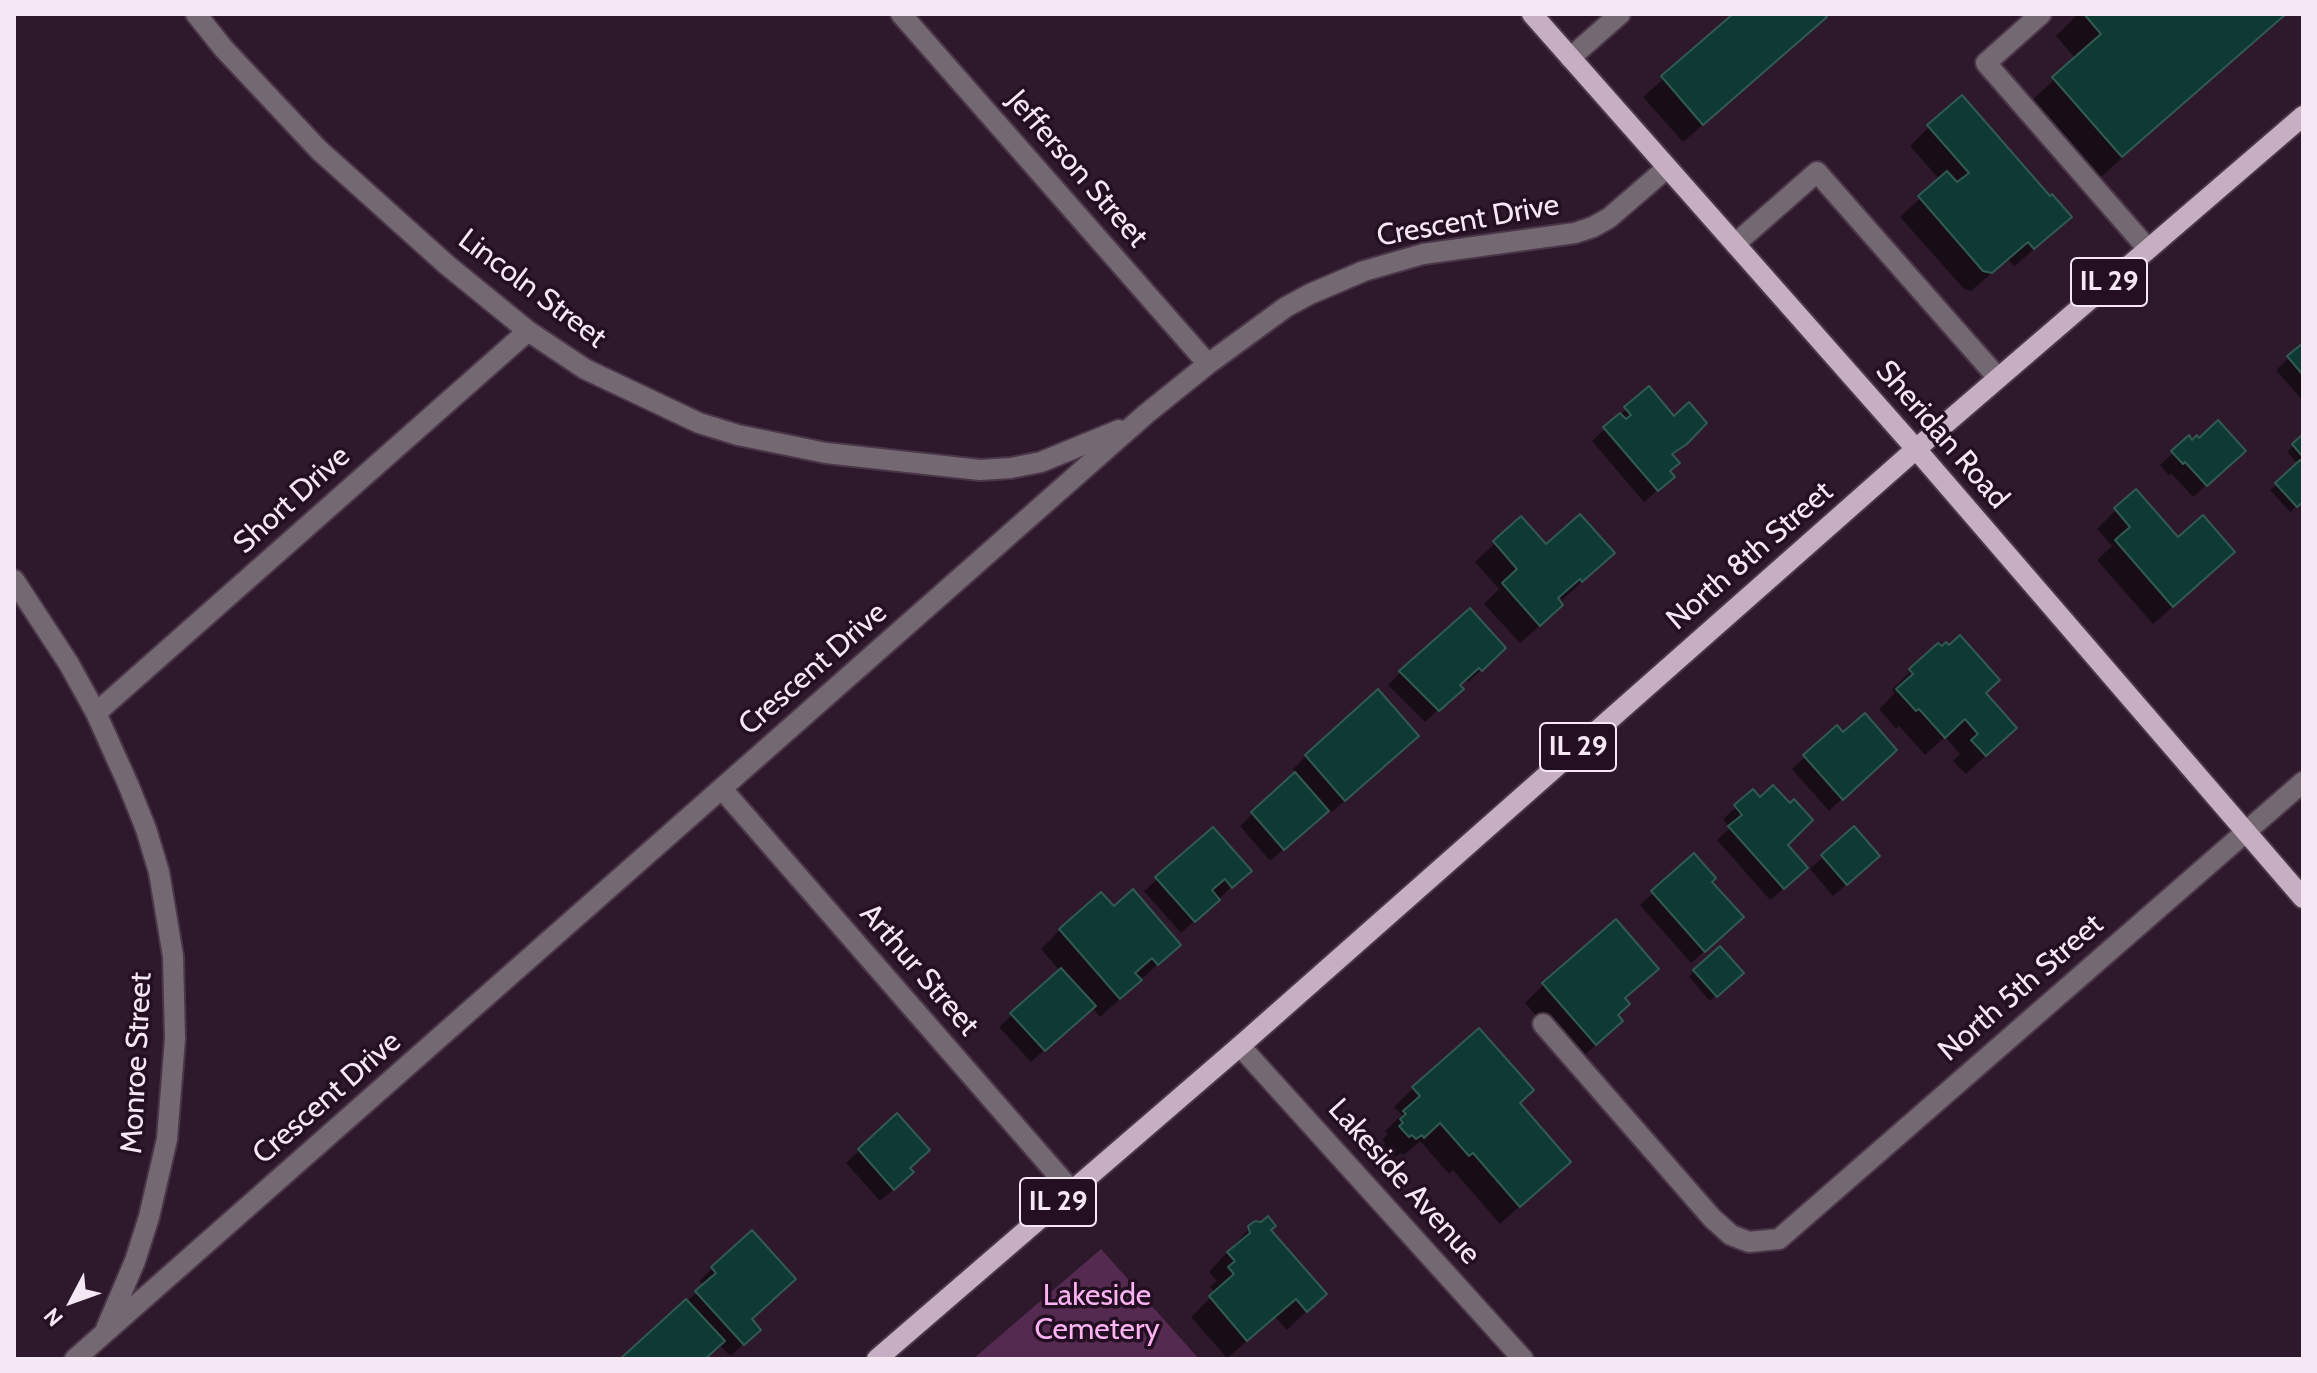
<!DOCTYPE html>
<html>
<head>
<meta charset="utf-8">
<style>
  body { margin:0 }
  #map { position:relative; width:2317px; height:1373px; overflow:hidden; background:#2e192c; font-family:Cabin,sans-serif }
  canvas { display:block }
  .frame { position:absolute; inset:0; border:16px solid #f6e7f4; pointer-events:none }
  .north { position:absolute; left:32px; top:1261px; width:80px; height:80px; -webkit-text-stroke:6px #240f22; paint-order:stroke; rotate:229deg; font-size:22px; font-weight:700; line-height:32px; text-align:center; color:#f6e7f4 }
  .north::after { content:''; display:block; margin:auto; width:28px; height:36px; background:#f6e7f4; clip-path:polygon(50% 0,100% 100%,50% 72%,0 100%) }
</style>
</head>
<body>
<div id="map">
<canvas width="2317" height="1373"></canvas>
<div class="frame"></div>
<div class="north">N</div>
</div>
<script>
const ctx = document.querySelector('canvas').getContext('2d');
ctx.lineJoin = 'round';
function fill(path, color) {
  ctx.fillStyle = color;
  ctx.fill(path, 'evenodd');
}
function toPath(rows) {
  const path = new Path2D();
  for (const r of rows) {
    path.moveTo(r[0], r[1]);
    for (let i = 2; i < r.length; i += 2) path.lineTo(r[i], r[i + 1]);
  }
  return path;
}
function strokePath(path, color, width, dash) {
  ctx.strokeStyle = color;
  ctx.lineWidth = width;
  ctx.lineCap = dash ? 'butt' : 'round';
  ctx.setLineDash(dash || []);
  ctx.stroke(path);
}
function write(font, color, halo, rows, align = 'center') {
  ctx.font = font + ' Cabin,sans-serif';
  ctx.lineWidth = 7;
  ctx.setLineDash([]);
  ctx.textBaseline = 'middle';
  ctx.strokeStyle = halo;
  ctx.fillStyle = color;
  for (const [text, x, y, turn = 0] of rows) {
    ctx.save();
    ctx.translate(x, y);
    ctx.rotate((+turn || 0) * Math.PI / 180);
    ctx.textAlign = isNaN(turn) ? turn : align;
    if (halo) ctx.strokeText(text, 0, 0);
    ctx.fillText(text, 0, 0);
    ctx.restore();
  }
}
fill(toPath([
  [1101,1249,1199,1359,973,1359]
]), '#552a51');
fill(toPath([
  [1736,14,1821,14,1805,36,1683,142,1643,97],
  [2078,14,2287,14,2096,181,2029,103,2076,59,2056,36],
  [1929,127,2050,199,2069,217,2014,267,2008,259,1971,291,1964,289,1900,217,1940,180,1910,146],
  [2303,345,2303,401,2276,370],
  [1648,389,1673,419,1705,423,1671,456,1668,472,1659,489,1644,502,1592,441],
  [2303,437,2303,500,2290,512,2270,490,2298,464,2287,452],
  [2189,438,2231,463,2193,497,2171,473,2169,475,2160,465],
  [2116,510,2178,540,2213,571,2153,624,2097,560,2112,546,2097,529],
  [1521,519,1546,547,1593,572,1562,600,1560,597,1556,599,1542,624,1520,643,1484,604,1499,589,1475,562],
  [1491,661,1468,682,1466,679,1458,686,1448,701,1425,722,1388,685,1401,672],
  [1911,671,1984,694,1995,747,1966,774,1953,761,1960,754,1945,737,1925,755,1899,726,1896,729,1879,709,1895,693,1892,690],
  [1378,692,1404,748,1332,812,1329,809,1270,861,1240,826,1297,773,1293,769,1306,756],
  [1837,728,1881,762,1829,811,1792,769],
  [1753,792,1785,845,1793,881,1770,900,1717,840,1730,828,1723,819],
  [1213,829,1236,883,1181,933,1144,891],
  [1854,829,1865,868,1833,896,1810,869],
  [1694,856,1710,882,1729,929,1691,963,1640,905],
  [1114,909,1179,945,1100,1017,1092,1007,1031,1062,999,1027,1060,971,1041,949,1060,930],
  [1656,969,1624,1000,1602,1040,1576,1062,1525,1003,1544,984],
  [1694,971,1741,972,1710,1001,1689,977],
  [1413,1088,1518,1104,1569,1162,1500,1224,1453,1170,1449,1174,1420,1141,1404,1155,1401,1153,1396,1157,1391,1153,1389,1155,1382,1147,1385,1143,1382,1140,1388,1134,1385,1131,1402,1115,1394,1107],
  [897,1116,908,1169,899,1185,880,1201,846,1163],
  [1250,1228,1269,1230,1324,1294,1287,1330,1275,1317,1227,1358,1191,1317,1215,1293,1210,1287,1217,1281,1209,1272],
  [712,1268,793,1279,750,1319,746,1342,730,1356,719,1344,703,1359,622,1359,704,1286,700,1281]
]), '#0007');
const building = toPath([
  [1733,14,1824,14,1827,17,1703,125,1661,76,1733,14],
  [2084,14,2286,14,2122,157,2052,77,2101,34,2084,14],
  [1962,95,2050,196,2052,194,2072,217,2034,249,2028,242,1992,273,1983,271,1918,196,1947,171,1957,182,1969,173,1927,125,1962,95],
  [2303,343,2303,375,2287,356,2303,343],
  [1649,386,1674,416,1689,402,1707,423,1687,444,1672,454,1680,463,1670,471,1675,477,1658,491,1603,427,1620,413,1626,419,1631,415,1624,407,1649,386],
  [2218,420,2246,451,2207,486,2185,462,2183,464,2171,451,2189,435,2192,440,2197,435,2199,438,2218,420],
  [2303,434,2303,457,2292,444,2303,434],
  [2300,460,2303,463,2303,502,2297,507,2275,483,2300,460],
  [2136,489,2178,537,2203,515,2235,552,2173,607,2115,540,2130,527,2114,508,2136,489],
  [1580,514,1615,553,1582,582,1580,579,1558,598,1563,605,1540,626,1502,583,1517,569,1493,541,1521,516,1546,544,1580,514],
  [1470,608,1506,648,1482,671,1479,668,1460,685,1464,689,1439,711,1399,671,1470,608],
  [1960,635,2000,680,1986,693,2017,728,1986,756,1971,740,1978,734,1965,719,1945,738,1919,709,1916,711,1896,689,1913,674,1909,669,1938,643,1942,646,1946,642,1949,645,1960,635],
  [1378,689,1419,736,1345,801,1305,755,1378,689],
  [1865,713,1897,750,1843,800,1803,755,1837,725,1843,732,1865,713],
  [1295,772,1329,811,1284,850,1251,812,1295,772],
  [1773,785,1790,803,1794,799,1813,820,1788,845,1808,868,1784,889,1728,826,1742,815,1734,805,1753,789,1760,797,1773,785],
  [1854,826,1880,856,1847,885,1821,855,1854,826],
  [1213,827,1252,871,1232,888,1225,879,1212,890,1220,900,1195,922,1155,877,1213,827],
  [1694,853,1716,878,1712,882,1744,917,1705,952,1651,891,1694,853],
  [1133,889,1181,945,1158,965,1152,958,1135,973,1142,980,1120,999,1059,929,1101,892,1114,906,1133,889],
  [1616,919,1659,969,1625,998,1630,1004,1618,1015,1623,1021,1596,1045,1542,983,1616,919],
  [1720,946,1744,973,1717,997,1693,970,1720,946],
  [1061,968,1096,1006,1045,1051,1010,1013,1061,968],
  [1479,1028,1534,1090,1520,1103,1571,1162,1520,1207,1473,1153,1469,1156,1440,1123,1424,1138,1422,1135,1416,1139,1412,1135,1409,1137,1399,1126,1403,1123,1400,1119,1406,1114,1403,1111,1420,1096,1412,1087,1479,1028],
  [897,1113,930,1150,910,1168,914,1172,894,1190,858,1149,897,1113],
  [1268,1216,1276,1226,1271,1230,1327,1294,1307,1312,1296,1299,1247,1341,1209,1296,1234,1274,1228,1267,1235,1261,1227,1252,1250,1233,1248,1226,1255,1221,1261,1222,1268,1216],
  [752,1230,796,1279,752,1319,761,1330,744,1345,695,1291,716,1273,711,1267,752,1230],
  [686,1299,725,1341,705,1359,620,1359,686,1299]
]);
fill(building, '#0f3933');
strokePath(building, '#315a53', 2);
const minor = toPath([
  [196,14,224,49,319,150,447,265,528,331,585,369,699,423,738,435,826,453,980,470,1011,468,1041,462,1119,430],
  [901,14,1208,364],
  [2041,14,1986,63,2148,249],
  [1570,58,1620,14],
  [1735,244,1817,172,1998,378],
  [14,580,69,664,96,713,128,784,146,829,159,872,173,956,175,1039,167,1139,149,1217,135,1261,106,1329],
  [96,713,528,331],
  [722,789,1071,1190],
  [1543,1024,1712,1218,1731,1235,1749,1242,1779,1239,2303,782],
  [1240,1046,1523,1359],
  [75,1359,1146,414,1208,364,1286,307,1310,294,1364,271,1423,254,1575,233,1593,227,1609,218,1667,168]
]);
const major = toPath([
  [1532,14,1916,449,2303,898],
  [877,1359,1240,1046,1916,449,2303,116]
]);
strokePath(minor, '#4a3648', 24);
strokePath(major, '#4a3648', 24);
strokePath(minor, '#746872', 20);
strokePath(major, '#c7afc3', 20);
for (const [x, y, w] of [
  [2109,282,76],
  [1578,747,76],
  [1058,1202,76]
]) {
  const box = new Path2D();
  box.roundRect(x - w / 2, y - 24, w, 48, 6);
  ctx.fillStyle = '#240f22';
  ctx.fill(box);
  strokePath(box, '#f6e7f4', 2);
}
write('bold 28px', '#f6e7f4', null, [
  ["IL 29",2109,282],
  ["IL 29",1578,747],
  ["IL 29",1058,1202]
]);
write('30px', '#f6e7f4', '#240f22', [
  ["Jefferson Street",1077,169,49],
  ["Crescent Drive",1468,221,-10],
  ["Lincoln Street",532,289,37],
  ["Sheridan Road",1942,435,49],
  ["Short Drive",292,500,-42],
  ["North 8th Street",1750,556,-41],
  ["Crescent Drive",813,669,-41],
  ["Arthur Street",919,970,49],
  ["North 5th Street",2021,988,-41],
  ["Monroe Street",137,1063,-87],
  ["Crescent Drive",327,1098,-41],
  ["Lakeside Avenue",1404,1182,48]
]);
write('30px', '#fcb3f3', '#240f22', [
  ["Lakeside",1097,1296],
  ["Cemetery",1097,1330]
]);
</script>
</body>
</html>
